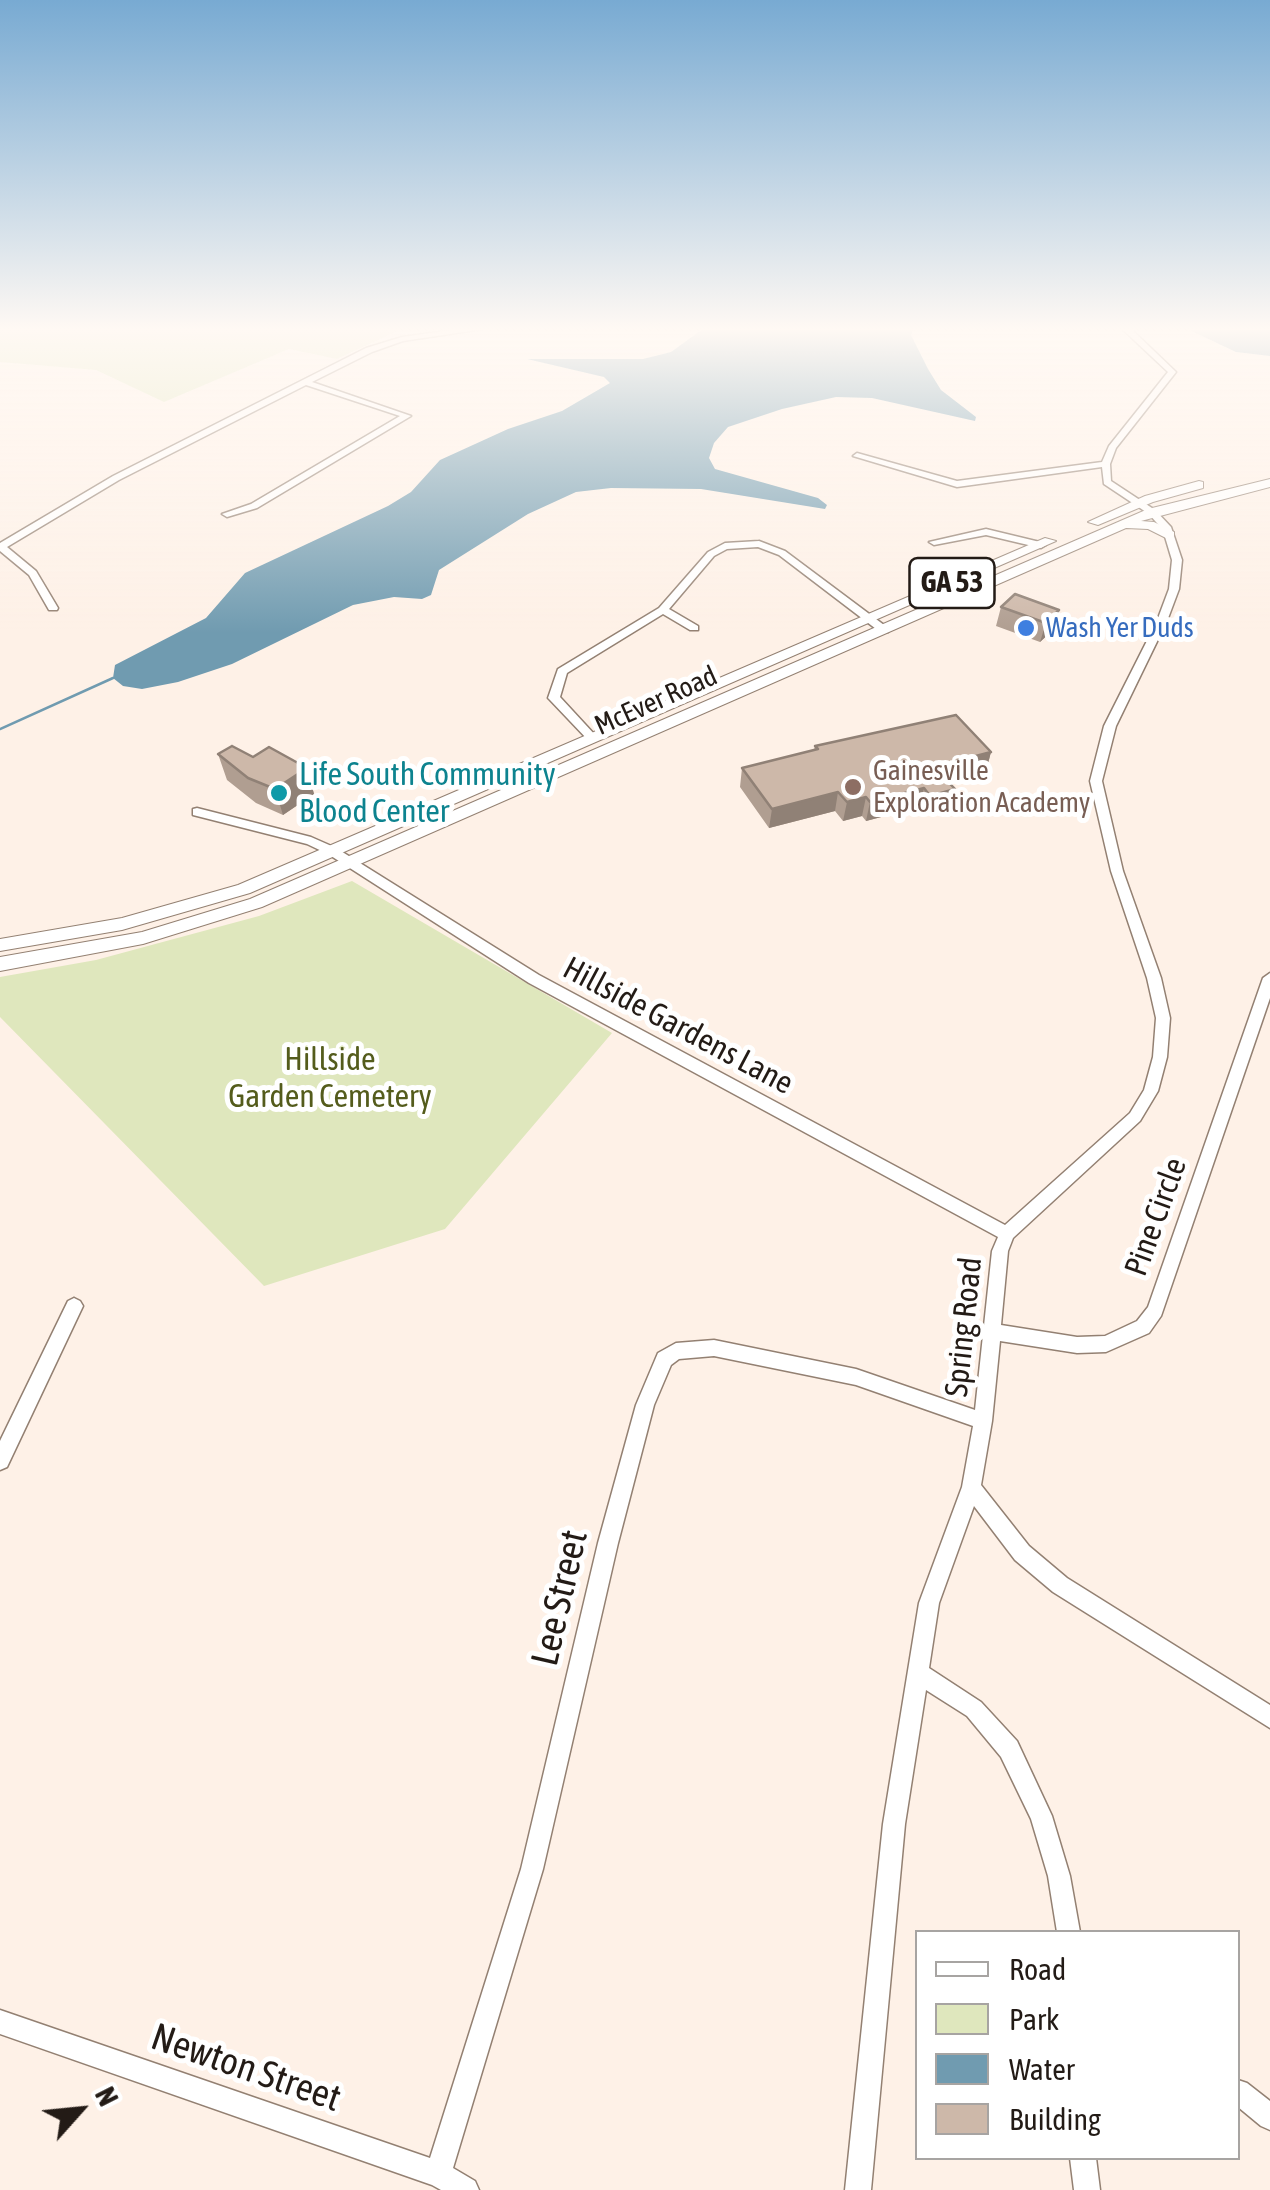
<!DOCTYPE html>
<html>
<head>
<meta charset="utf-8">
<style>
  body { margin:0 }
  #map { position:relative; width:1270px; height:2190px; overflow:hidden; background:#fef1e7; font-family:"Asap Condensed",sans-serif }
  canvas { display:block }
  .legend { position:absolute; left:915px; top:1930px; width:325px; height:230px; box-sizing:border-box; background:#fff; border:2px solid #a7a4a2; margin:0; padding:12px 18px; list-style:none; font-size:30px; color:#231b16 }
  .legend li { display:flex; align-items:center; gap:20px; height:50px }
  .legend b { width:50px; border:2px solid #a7a4a2 }
  .north { position:absolute; left:30px; top:2060px; width:100px; height:100px; -webkit-text-stroke:8px #fff; paint-order:stroke; rotate:63deg; font-size:28px; font-weight:700; line-height:40px; text-align:center; color:#231b16 }
  .north::after { content:''; display:block; margin:auto; width:35px; height:45px; background:#231b16; clip-path:polygon(50% 0,100% 100%,50% 72%,0 100%) }
</style>
</head>
<body>
<div id="map">
<canvas width="1270" height="2190"></canvas>
<ul class="legend">
<li><b style="height:12px;background:#fff"></b>Road</li>
<li><b style="height:28px;background:#dfe7bd"></b>Park</li>
<li><b style="height:28px;background:#709bb0"></b>Water</li>
<li><b style="height:28px;background:#cdb8a9"></b>Building</li>
</ul>
<div class="north">N</div>
</div>
<script>
const ctx = document.querySelector('canvas').getContext('2d');
ctx.lineJoin = 'round';
function fill(path, color) {
  ctx.fillStyle = color;
  ctx.fill(path, 'evenodd');
}
function toPath(rows) {
  const path = new Path2D();
  for (const r of rows) {
    path.moveTo(r[0], r[1]);
    for (let i = 2; i < r.length; i += 2) path.lineTo(r[i], r[i + 1]);
  }
  return path;
}
function strokePath(path, color, width, dash) {
  ctx.strokeStyle = color;
  ctx.lineWidth = width;
  ctx.lineCap = dash ? 'butt' : 'round';
  ctx.setLineDash(dash || []);
  ctx.stroke(path);
}
function write(font, color, halo, rows, align = 'center') {
  ctx.font = font + ' "Asap Condensed",sans-serif';
  ctx.lineWidth = 10;
  ctx.setLineDash([]);
  ctx.textBaseline = 'middle';
  ctx.strokeStyle = halo;
  ctx.fillStyle = color;
  for (const [text, x, y, turn = 0] of rows) {
    ctx.save();
    ctx.translate(x, y);
    ctx.rotate((+turn || 0) * Math.PI / 180);
    ctx.textAlign = isNaN(turn) ? turn : align;
    if (halo) ctx.strokeText(text, 0, 0);
    ctx.fillText(text, 0, 0);
    ctx.restore();
  }
}
fill(toPath([
  [0,326,408,326,337,359,289,349,164,402,96,370,0,362],
  [352,881,612,1033,445,1229,264,1286,0,1017,0,977,96,960,259,916]
]), '#dfe7bd');
fill(toPath([
  [707,326,915,326,911,335,928,369,941,390,976,417,975,421,872,398,836,397,782,409,728,427,714,443,709,458,715,469,818,498,827,505,825,509,701,489,611,488,576,492,528,514,439,570,431,595,422,599,394,597,353,605,232,664,178,682,142,689,123,686,113,678,115,665,206,618,245,573,388,506,411,492,440,460,508,429,562,411,610,383,604,377,527,359,643,359,671,352],
  [1181,326,1270,326,1270,356,1236,352]
]), '#709bb0');
strokePath(toPath([
  [0,729,113,678]
]), '#709bb0', 2.5);
const minor = toPath([
  [480,326,503,326,403,341,372,352,312,382,411,416,257,508,227,517,222,514,251,504,400,416,306,385,119,480,7,547,36,571,58,608,57,610,49,610,29,575,0,551,0,543,113,476,366,348,402,337,480,326],
  [1119,326,1128,326,1176,372,1116,448,1110,464,1111,481,1155,510,1171,527,1182,560,1179,589,1167,621,1116,726,1102,781,1123,871,1161,978,1170,1018,1167,1057,1158,1091,1140,1121,1013,1238,1008,1251,1001,1325,1077,1337,1105,1336,1137,1321,1148,1307,1263,978,1270,973,1270,998,1161,1316,1149,1333,1106,1352,1077,1353,1000,1341,992,1421,981,1485,1029,1546,1067,1578,1270,1705,1270,1728,1053,1592,1015,1560,974,1506,939,1603,929,1668,981,1702,1017,1741,1052,1816,1070,1876,1080,1932,1057,1932,1048,1876,1031,1819,1001,1757,967,1716,926,1690,905,1824,871,2190,845,2190,883,1824,919,1603,962,1487,973,1426,856,1385,714,1356,679,1359,671,1365,654,1405,618,1543,543,1869,453,2168,475,2181,479,2190,441,2190,432,2185,0,2034,0,2010,430,2158,521,1869,598,1543,636,1405,658,1353,676,1343,714,1340,856,1369,975,1410,992,1251,998,1237,529,983,328,854,307,844,193,815,193,809,197,808,311,837,336,848,539,975,1005,1225,1130,1113,1144,1090,1153,1057,1156,1018,1147,978,1111,871,1090,781,1104,726,1157,621,1169,589,1172,560,1163,530,1149,514,1104,484,1102,467,957,487,853,456,857,453,957,481,1102,462,1109,446,1168,372,1119,326],
  [986,529,1044,543,1046,545,1041,548,986,535,934,545,929,542,986,529],
  [759,541,785,551,888,628,888,632,880,632,779,555,758,547,727,549,714,556,669,609,698,626,698,630,690,630,663,614,567,673,560,697,596,736,596,740,588,740,550,700,548,698,558,669,659,608,708,552,725,543,759,541],
  [74,1298,80,1301,83,1306,7,1467,0,1470,0,1441,68,1301,74,1298],
  [1238,2080,1247,2083,1270,2101,1270,2130,1261,2126,1238,2107,1238,2080],
  [1070,2158,1096,2158,1100,2190,1074,2190,1070,2158]
]);
const major = toPath([
  [1270,479,1270,487,1141,521,1154,522,1174,532,1174,538,1166,538,1148,529,1126,528,262,907,143,944,0,971,0,957,142,932,250,899,1148,509,1270,479],
  [1199,481,1203,482,1203,488,1153,502,1098,525,1088,522,1145,496,1199,481],
  [1045,538,1056,541,250,893,122,930,0,951,0,939,122,918,238,885,1045,538]
]);
strokePath(minor, '#938072', 3);
strokePath(major, '#938072', 2);
fill(minor, '#fff');
fill(major, '#fff');
fill(toPath([
  [1001,607,1059,610,1054,629,1040,642,996,626],
  [815,746,991,752,986,771,947,781,950,809,926,815,919,807,866,821,862,816,843,821,835,811,769,828,740,787,742,768,814,750],
  [218,754,253,757,307,768,314,794,283,815,256,803,227,780]
]), '#b09e91');
fill(toPath([
  [1059,610,1054,629,1040,642,1046,623],
  [991,752,986,771,930,786,934,767],
  [307,768,314,794,283,815,275,789],
  [924,788,919,807,866,821,870,802],
  [955,789,950,809,926,815,930,796],
  [838,792,835,811,769,828,772,809],
  [866,797,862,816,843,821,847,802]
]), '#908176');
const building = toPath([
  [1015,594,1059,610,1046,623,1001,607,1015,594],
  [956,715,991,752,934,767,955,789,930,796,924,788,870,802,866,797,847,802,838,792,772,809,742,768,818,749,815,746,956,715],
  [232,746,253,757,269,747,307,768,275,789,248,778,218,754,232,746]
]);
fill(building, '#cdb8a9');
strokePath(building, '#908176', 2.5);
const sky = ctx.createLinearGradient(0, 0, 0, 633);
sky.addColorStop(0, '#78aad2');
sky.addColorStop(0.52, '#fff9f4');
sky.addColorStop(1, '#fff9f400');
ctx.fillStyle = sky;
ctx.fillRect(0, 0, 1270, 633);
for (const [x, y, r, color] of [
  [1026,628,10,"#3f7fe0"],
  [853,787,10,"#8d6e63"],
  [279,793,10,"#0f9aa8"]
]) {
  const dot = new Path2D();
  dot.arc(x, y, r, 0, 2 * Math.PI);
  ctx.fillStyle = color;
  ctx.fill(dot);
  strokePath(dot, '#fff', 4);
}
write('28px', '#366cbe', '#fff', [
  ["Wash Yer Duds",1046,628]
], 'left');
write('28px', '#231b16', '#fff', [
  ["McEver Road",656,701,-24]
]);
write('28px', '#785e54', '#fff', [
  ["Gainesville",873,771],
  ["Exploration Academy",873,803]
], 'left');
for (const [x, y, w] of [
  [952,583,85]
]) {
  const box = new Path2D();
  box.roundRect(x - w / 2, y - 25, w, 50, 8);
  ctx.fillStyle = '#fff';
  ctx.fill(box);
  strokePath(box, '#231b16', 2.5);
}
write('bold 30px', '#231b16', null, [
  ["GA 53",952,583]
]);
write('32px', '#0d838f', '#fff', [
  ["Life South Community",299,775],
  ["Blood Center",299,812]
], 'left');
write('32px', '#231b16', '#fff', [
  ["Hillside Gardens Lane",678,1026,28],
  ["Pine Circle",1156,1217,-70],
  ["Spring Road",964,1327,-84]
]);
write('32px', '#545c1c', '#fff', [
  ["Hillside",330,1060],
  ["Garden Cemetery",330,1097]
]);
write('38px', '#231b16', '#fff', [
  ["Lee Street",560,1598,-77],
  ["Newton Street",246,2068,19]
]);
</script>
</body>
</html>
